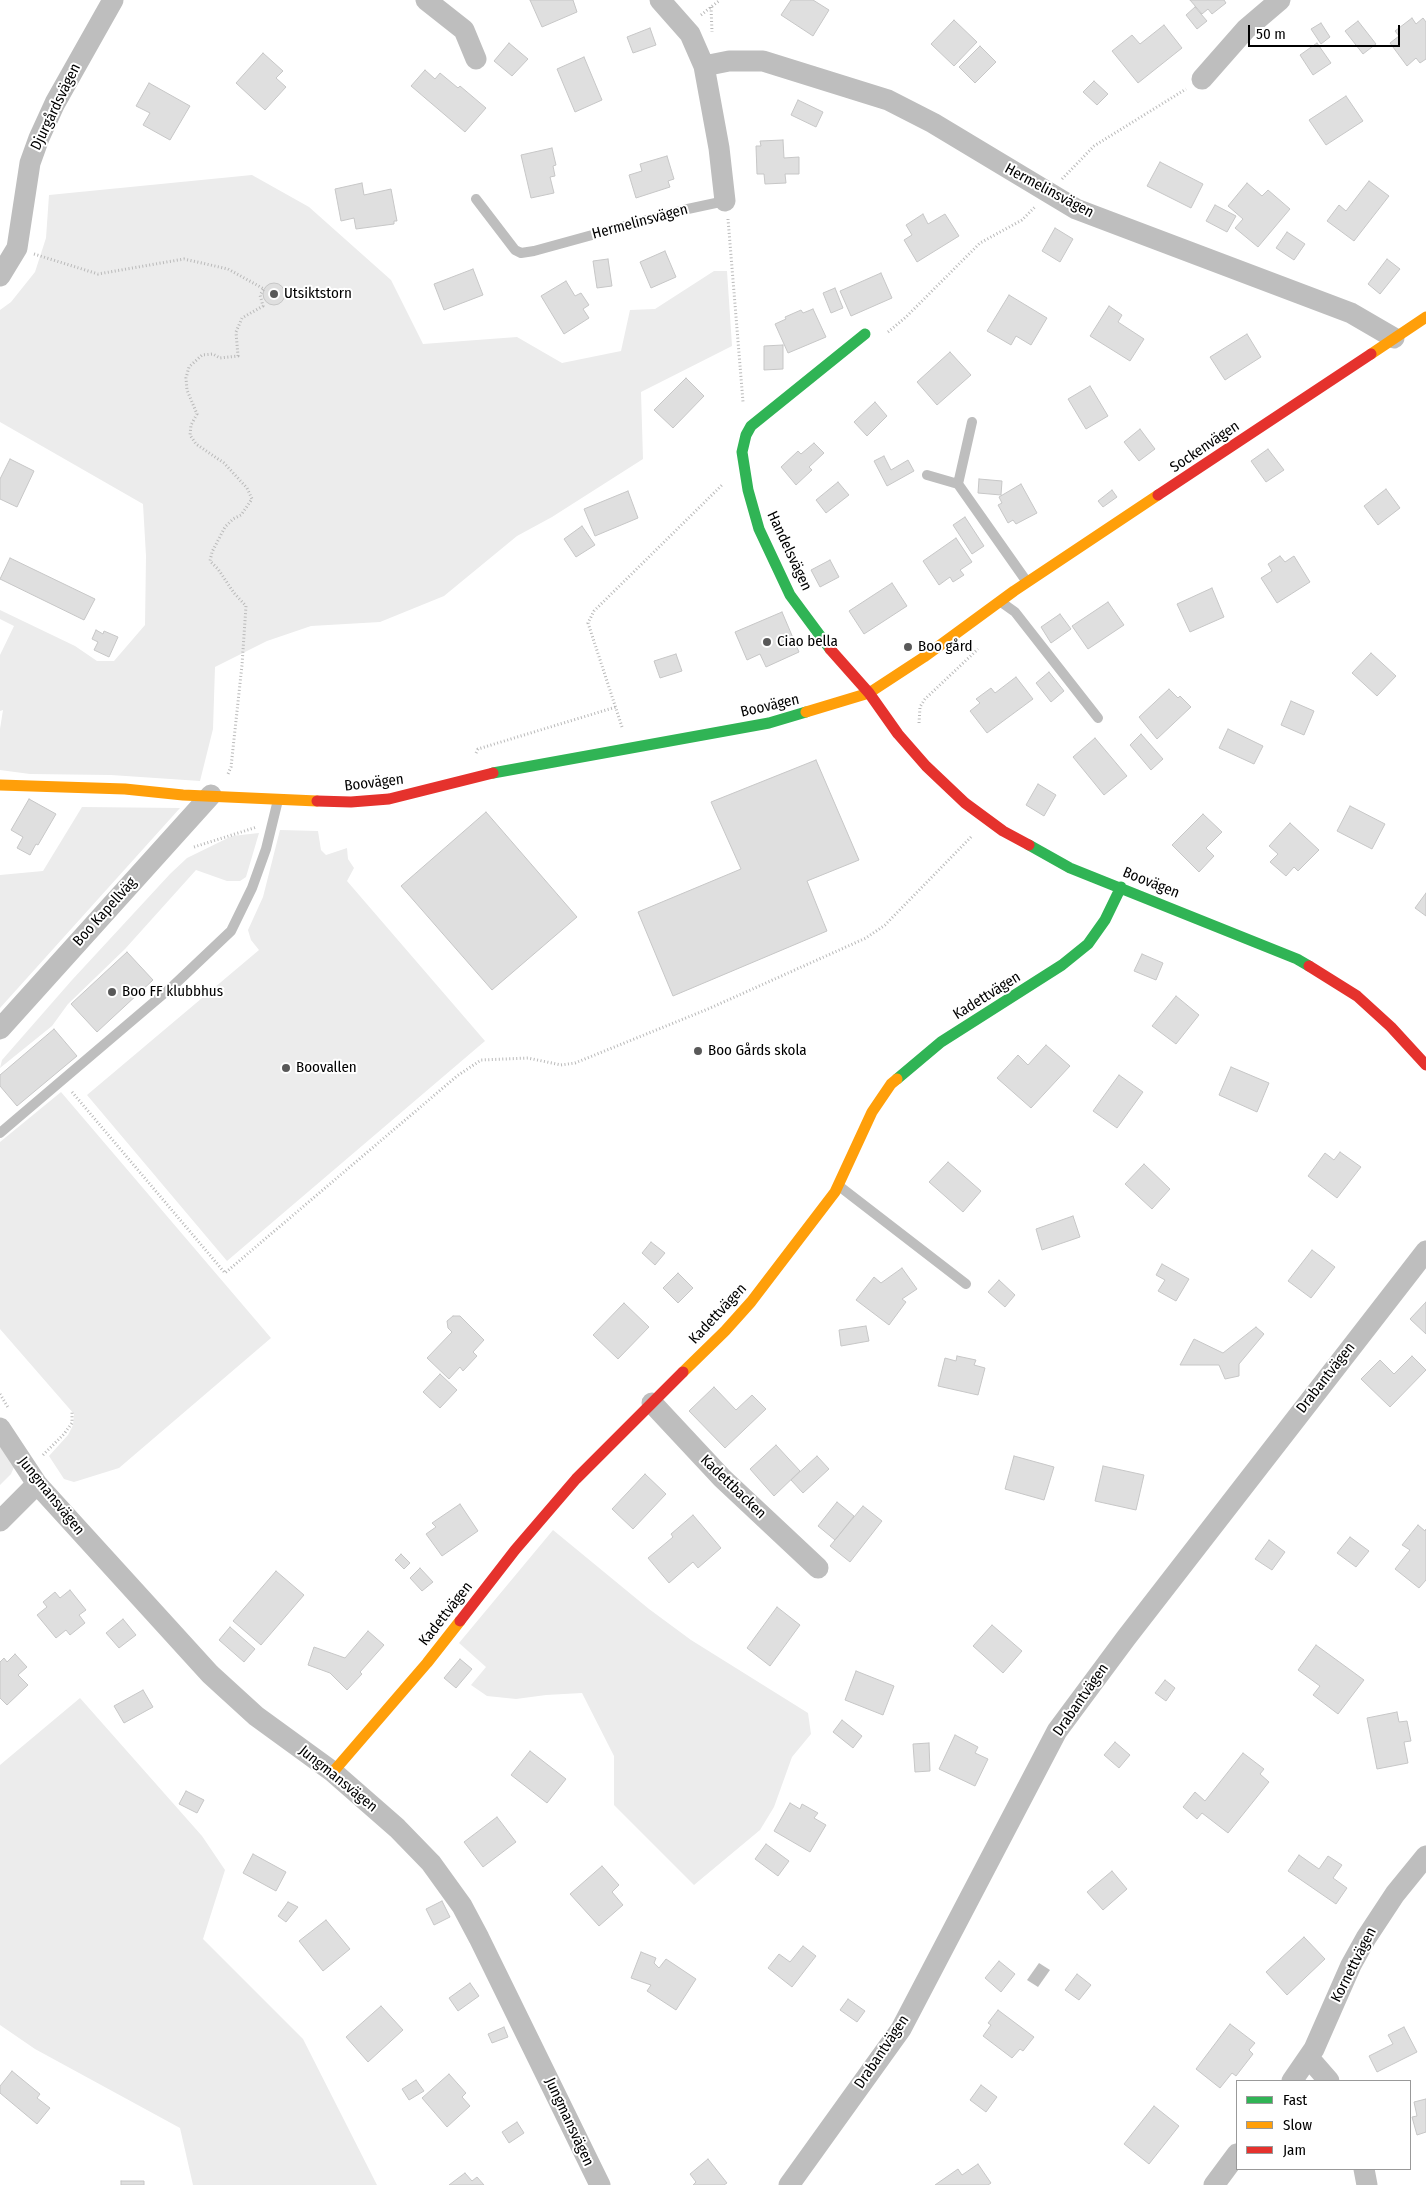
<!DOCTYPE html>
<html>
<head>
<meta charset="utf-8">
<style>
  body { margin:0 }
  #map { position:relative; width:1426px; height:2185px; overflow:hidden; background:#fff; font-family:"Fira Sans Condensed",sans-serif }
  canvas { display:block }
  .legend { position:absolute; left:1236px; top:2080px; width:175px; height:90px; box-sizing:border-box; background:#fff; border:1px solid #999; margin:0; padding:6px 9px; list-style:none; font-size:15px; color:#000 }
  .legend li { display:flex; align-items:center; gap:10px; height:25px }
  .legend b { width:25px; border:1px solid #999 }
  .scale { position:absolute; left:1248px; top:25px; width:152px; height:22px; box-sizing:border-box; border:2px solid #000; border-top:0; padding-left:6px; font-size:15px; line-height:18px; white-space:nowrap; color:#000; -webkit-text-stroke:4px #fff; paint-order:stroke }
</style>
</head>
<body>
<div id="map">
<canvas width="1426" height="2185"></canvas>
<ul class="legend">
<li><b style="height:6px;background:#30b455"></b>Fast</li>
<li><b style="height:6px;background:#ff9f0a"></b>Slow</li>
<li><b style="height:6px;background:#e5322d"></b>Jam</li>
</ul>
<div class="scale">50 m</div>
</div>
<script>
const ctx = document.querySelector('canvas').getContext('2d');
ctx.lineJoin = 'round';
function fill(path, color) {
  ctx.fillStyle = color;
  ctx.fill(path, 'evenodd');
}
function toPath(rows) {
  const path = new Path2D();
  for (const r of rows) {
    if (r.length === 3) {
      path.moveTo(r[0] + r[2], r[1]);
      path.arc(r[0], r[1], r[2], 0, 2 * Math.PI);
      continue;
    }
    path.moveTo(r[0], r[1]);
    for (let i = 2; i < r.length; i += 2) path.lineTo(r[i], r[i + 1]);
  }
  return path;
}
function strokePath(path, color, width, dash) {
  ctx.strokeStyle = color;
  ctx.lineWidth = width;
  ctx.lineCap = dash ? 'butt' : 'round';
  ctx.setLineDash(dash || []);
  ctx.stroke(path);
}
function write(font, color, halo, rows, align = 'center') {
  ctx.font = font + ' "Fira Sans Condensed",sans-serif';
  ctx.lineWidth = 4;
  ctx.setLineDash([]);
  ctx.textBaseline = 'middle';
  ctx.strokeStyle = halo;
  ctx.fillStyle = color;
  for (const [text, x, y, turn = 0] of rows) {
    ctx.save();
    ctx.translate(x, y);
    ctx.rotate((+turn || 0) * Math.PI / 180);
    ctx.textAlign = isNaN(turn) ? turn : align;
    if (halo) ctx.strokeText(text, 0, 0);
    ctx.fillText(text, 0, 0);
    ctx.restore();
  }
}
fill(toPath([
  [252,175,309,207,391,280,423,344,517,337,562,363,621,351,630,310,655,309,714,271,727,271,732,346,641,392,643,459,552,517,517,536,444,596,380,622,311,626,267,641,215,667,213,729,200,781,111,775,30,774,0,770,0,729,3,710,0,711,0,655,14,626,0,619,0,610,75,646,97,661,114,661,145,625,146,556,143,504,0,422,0,310,11,302,35,272,46,238,49,195],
  [82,807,180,808,0,1008,0,875,43,871],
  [280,830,318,831,321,850,326,855,347,848,348,859,354,868,347,881,485,1041,227,1261,87,1095,259,950,251,940,248,930,263,897],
  [259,833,246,877,240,881,227,881,196,870,125,949,68,1004,52,1026,0,1068,2,1060,72,980,170,874,187,858,232,836],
  [61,1092,271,1338,119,1468,74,1482,64,1479,49,1456,68,1435,73,1425,74,1414,0,1329,0,1142],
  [0,1441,14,1467,11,1474,0,1485],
  [553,1530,649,1609,691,1640,808,1713,811,1734,792,1757,774,1807,760,1830,694,1885,614,1805,614,1756,582,1693,546,1695,516,1699,487,1696,471,1685,486,1667,459,1643],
  [80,1698,202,1836,225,1870,203,1939,303,2039,377,2185,193,2185,180,2128,35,2049,0,2025,0,1765]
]), '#ececec');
fill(toPath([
  [1039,1963,1050,1970,1038,1987,1027,1980]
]), '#bfbfbf');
const building = toPath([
  [530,0,573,0,577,12,542,27,530,0],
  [791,0,813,0,829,10,813,36,781,15,791,0],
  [1190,0,1224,0,1226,3,1212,14,1208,9,1202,14,1190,0],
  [1195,7,1207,21,1197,29,1186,15,1195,7],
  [1412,18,1416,24,1423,18,1426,22,1426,59,1420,63,1416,58,1407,66,1390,43,1399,36,1395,31,1412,18],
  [954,20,977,42,954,66,931,44,954,20],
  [1358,21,1376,44,1363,54,1345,31,1358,21],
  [1321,23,1330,37,1321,44,1311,29,1321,23],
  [1164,25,1182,48,1138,83,1112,51,1132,35,1140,44,1164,25],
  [650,28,656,45,633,53,627,37,650,28],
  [509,43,528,59,512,76,494,61,509,43],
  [1317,43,1331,63,1313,75,1300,55,1317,43],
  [980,46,996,62,975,83,959,67,980,46],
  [263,53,283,71,276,78,286,87,265,110,236,83,263,53],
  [584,57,602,100,575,112,557,69,584,57],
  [425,70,435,79,440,73,458,88,460,86,486,108,465,132,411,86,425,70],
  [1094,81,1108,94,1097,105,1083,92,1094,81],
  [149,83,190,106,170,140,143,125,150,113,136,106,149,83],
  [1346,96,1363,121,1326,145,1309,120,1346,96],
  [798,100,823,112,816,127,791,115,798,100],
  [783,140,784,158,799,157,799,174,785,174,786,183,765,184,764,174,757,174,756,146,761,146,760,141,783,140],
  [552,148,556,165,553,166,555,176,550,177,554,193,531,198,521,155,552,148],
  [667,156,674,179,668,181,670,187,636,198,629,175,642,171,640,164,667,156],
  [1160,162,1203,184,1191,208,1147,186,1160,162],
  [1369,181,1389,196,1354,241,1327,221,1339,205,1346,211,1369,181],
  [362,183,364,195,391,189,397,221,394,221,394,224,356,229,354,218,341,221,335,189,362,183],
  [1247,183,1262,196,1268,190,1290,209,1258,247,1235,228,1243,219,1228,206,1247,183],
  [1215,205,1236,216,1227,232,1206,221,1215,205],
  [923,214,928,224,945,214,959,236,917,262,904,240,912,235,906,225,923,214],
  [1055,228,1073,239,1060,262,1042,251,1055,228],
  [1287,232,1305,244,1294,260,1276,248,1287,232],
  [665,251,676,277,651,288,640,262,665,251],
  [608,259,612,286,597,288,593,261,608,259],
  [1387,259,1400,269,1380,294,1368,284,1387,259],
  [473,269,483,295,444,310,434,284,473,269],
  [881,273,892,298,851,316,840,291,881,273],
  [566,281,575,296,581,293,589,305,583,309,589,318,564,334,541,296,566,281],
  [274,294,11],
  [835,288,843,308,831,313,823,293,835,288],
  [1009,295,1047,318,1031,345,1016,336,1011,345,987,331,1009,295],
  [1109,306,1122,315,1118,322,1144,339,1130,361,1090,336,1109,306],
  [813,309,826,337,788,353,775,324,786,319,785,317,801,310,803,313,813,309],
  [1247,334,1261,357,1225,380,1210,357,1247,334],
  [783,345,783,369,764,370,764,346,783,345],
  [950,352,971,375,937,405,917,382,950,352],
  [686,378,704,396,673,428,654,410,686,378],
  [1090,386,1108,416,1086,429,1068,399,1090,386],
  [875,402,887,416,867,436,854,422,875,402],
  [1140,429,1155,449,1139,461,1124,442,1140,429],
  [814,443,824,453,809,467,812,470,796,485,781,467,798,451,801,454,814,443],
  [1268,449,1284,470,1266,482,1251,461,1268,449],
  [884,456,891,470,908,460,914,471,887,486,874,461,884,456],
  [10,459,34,471,17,507,0,499,0,479,10,459],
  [979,479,1002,481,1001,495,978,493,979,479],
  [838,482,849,495,826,513,816,500,838,482],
  [1021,484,1037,513,1016,524,1013,520,1008,523,998,505,1002,503,999,497,1021,484],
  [1386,489,1400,508,1378,525,1364,506,1386,489],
  [1112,490,1117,497,1103,507,1098,501,1112,490],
  [628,491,638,518,595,536,584,509,628,491],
  [965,517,984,546,972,554,953,525,965,517],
  [582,526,595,545,576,557,564,539,582,526],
  [956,538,972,562,960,570,964,575,953,582,950,577,939,585,923,561,956,538],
  [1280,556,1285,562,1294,556,1310,582,1277,603,1261,578,1272,571,1268,564,1280,556],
  [10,558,95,599,84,620,0,579,10,558],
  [830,560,839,577,820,587,811,570,830,560],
  [892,583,907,606,864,634,849,611,892,583],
  [1212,588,1224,617,1190,632,1177,604,1212,588],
  [1108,602,1124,625,1088,649,1072,626,1108,602],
  [782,612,799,652,766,667,760,654,747,660,735,632,782,612],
  [1060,614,1071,629,1051,643,1041,627,1060,614],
  [96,630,103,634,104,631,118,637,109,657,94,650,98,642,92,639,96,630],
  [1371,653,1396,676,1377,696,1352,673,1371,653],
  [676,654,682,671,660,678,654,661,676,654],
  [1049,672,1064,691,1051,702,1036,683,1049,672],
  [1016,677,1033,699,987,733,970,711,980,703,976,699,991,688,995,693,1016,677],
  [1169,689,1178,698,1180,696,1191,707,1157,739,1139,717,1169,689],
  [1291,701,1314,711,1304,735,1281,725,1291,701],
  [1228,729,1263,746,1254,764,1219,748,1228,729],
  [1141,734,1163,759,1151,770,1130,745,1141,734],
  [1095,738,1127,776,1104,795,1073,757,1095,738],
  [816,760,859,860,807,881,827,931,673,996,638,912,741,869,711,802,816,760],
  [1038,784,1056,795,1044,816,1026,805,1038,784],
  [29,799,56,814,38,845,36,844,30,855,17,848,23,837,11,830,29,799],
  [1350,806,1385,824,1372,849,1337,831,1350,806],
  [486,812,577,917,492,990,401,886,486,812],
  [1203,814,1222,832,1206,848,1214,856,1199,872,1172,845,1203,814],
  [1290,823,1319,850,1298,871,1294,867,1286,876,1270,862,1278,854,1269,846,1290,823],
  [1426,893,1426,916,1415,908,1426,893],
  [127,952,153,980,97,1032,71,1004,127,952],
  [1142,954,1163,963,1156,980,1134,971,1142,954],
  [1176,996,1199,1015,1176,1044,1152,1026,1176,996],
  [54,1029,77,1056,17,1106,0,1086,0,1075,54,1029],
  [1046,1045,1070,1066,1031,1108,997,1078,1018,1055,1028,1065,1046,1045],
  [1231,1067,1269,1083,1257,1112,1219,1095,1231,1067],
  [1119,1075,1143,1092,1117,1128,1093,1111,1119,1075],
  [1340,1152,1361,1167,1337,1198,1308,1176,1325,1153,1334,1160,1340,1152],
  [948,1162,981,1191,963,1212,929,1182,948,1162],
  [1144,1164,1170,1189,1152,1209,1125,1184,1144,1164],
  [1073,1216,1080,1237,1042,1250,1036,1229,1073,1216],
  [651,1242,665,1253,655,1265,642,1253,651,1242],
  [1312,1250,1335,1267,1311,1298,1288,1281,1312,1250],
  [1162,1264,1189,1279,1176,1301,1158,1291,1165,1280,1156,1275,1162,1264],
  [902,1268,917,1289,902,1299,906,1302,889,1325,856,1300,874,1277,881,1283,902,1268],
  [678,1273,693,1288,678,1303,663,1288,678,1273],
  [999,1280,1015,1295,1005,1307,988,1292,999,1280],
  [1426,1302,1426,1334,1410,1319,1426,1302],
  [624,1303,649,1327,618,1359,593,1335,624,1303],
  [453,1316,460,1316,484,1340,473,1352,477,1356,463,1371,460,1367,449,1379,427,1358,452,1332,448,1328,447,1321,453,1316],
  [866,1326,869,1341,841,1346,839,1330,866,1326],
  [1256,1327,1264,1334,1239,1364,1239,1376,1225,1379,1219,1365,1180,1365,1194,1339,1223,1353,1256,1327],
  [957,1356,976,1360,974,1365,985,1368,978,1395,938,1386,945,1358,956,1361,957,1356],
  [1412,1356,1426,1370,1390,1407,1361,1379,1380,1360,1394,1374,1412,1356],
  [440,1374,457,1390,440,1408,423,1392,440,1374],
  [714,1387,736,1410,752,1395,766,1409,725,1448,689,1411,714,1387],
  [776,1445,800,1471,774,1496,750,1469,776,1445],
  [817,1456,829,1469,803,1493,791,1480,817,1456],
  [1014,1456,1054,1467,1044,1500,1005,1489,1014,1456],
  [1103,1466,1144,1475,1136,1510,1095,1501,1103,1466],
  [645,1474,666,1494,633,1529,612,1509,645,1474],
  [837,1502,854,1516,835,1540,818,1526,837,1502],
  [460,1504,478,1531,442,1556,426,1534,436,1527,432,1523,460,1504],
  [863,1506,882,1521,850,1562,830,1546,863,1506],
  [693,1515,721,1548,698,1568,693,1562,669,1583,648,1558,673,1537,671,1534,693,1515],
  [1418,1525,1425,1531,1426,1529,1426,1580,1419,1588,1395,1569,1410,1550,1402,1545,1418,1525],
  [1350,1537,1369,1551,1356,1567,1337,1553,1350,1537],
  [1269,1540,1285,1552,1272,1570,1255,1559,1269,1540],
  [401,1554,410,1563,404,1569,395,1560,401,1554],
  [420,1568,433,1582,422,1591,410,1578,420,1568],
  [276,1571,304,1595,261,1645,233,1621,276,1571],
  [70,1590,86,1610,79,1615,85,1623,70,1635,66,1630,56,1638,37,1615,47,1607,43,1602,55,1592,60,1598,70,1590],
  [777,1607,800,1625,770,1666,747,1648,777,1607],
  [123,1619,136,1635,119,1648,106,1633,123,1619],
  [992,1625,1022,1651,1003,1673,973,1646,992,1625],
  [230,1627,255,1649,244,1662,219,1640,230,1627],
  [368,1631,384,1645,360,1672,362,1674,347,1690,330,1673,308,1665,314,1647,345,1658,368,1631],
  [1316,1645,1364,1680,1338,1714,1313,1695,1320,1686,1298,1670,1316,1645],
  [15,1654,27,1667,18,1675,28,1685,7,1705,0,1698,0,1662,4,1658,7,1662,15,1654],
  [460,1659,472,1669,456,1688,444,1678,460,1659],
  [856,1671,894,1686,883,1715,845,1700,856,1671],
  [1165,1680,1175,1688,1166,1701,1155,1693,1165,1680],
  [143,1690,153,1707,124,1723,114,1706,143,1690],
  [1397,1712,1399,1722,1407,1721,1411,1741,1404,1742,1408,1763,1377,1769,1367,1718,1397,1712],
  [842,1720,862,1736,853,1748,833,1732,842,1720],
  [955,1735,978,1747,975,1753,988,1759,975,1786,939,1769,955,1735],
  [1115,1742,1130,1755,1119,1768,1104,1755,1115,1742],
  [929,1743,930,1771,915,1772,913,1744,929,1743],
  [530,1751,566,1779,547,1803,511,1775,530,1751],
  [1243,1753,1264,1769,1260,1774,1269,1782,1228,1833,1202,1813,1197,1819,1183,1807,1195,1792,1205,1801,1243,1753],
  [186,1791,204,1800,197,1813,179,1804,186,1791],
  [790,1803,800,1809,802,1804,818,1813,814,1818,826,1825,810,1852,774,1831,790,1803],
  [497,1817,516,1842,483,1867,464,1842,497,1817],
  [766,1844,789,1861,778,1876,755,1859,766,1844],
  [253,1854,286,1872,276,1891,243,1873,253,1854],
  [1299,1855,1319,1869,1328,1856,1342,1865,1333,1878,1347,1888,1336,1904,1288,1871,1299,1855],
  [602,1866,619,1885,612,1892,623,1905,599,1926,570,1894,602,1866],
  [1112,1871,1127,1889,1103,1910,1087,1892,1112,1871],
  [442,1901,450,1917,434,1925,426,1909,442,1901],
  [288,1902,298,1907,286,1922,278,1916,288,1902],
  [326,1920,350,1949,323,1971,299,1941,326,1920],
  [1304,1937,1325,1959,1287,1995,1266,1972,1304,1937],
  [803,1946,816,1956,792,1987,768,1968,779,1954,790,1962,803,1946],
  [641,1952,656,1958,654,1963,659,1968,666,1959,696,1979,676,2010,647,1991,651,1985,631,1978,641,1952],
  [999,1961,1015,1974,1001,1992,985,1978,999,1961],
  [1077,1974,1091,1985,1079,2000,1065,1990,1077,1974],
  [470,1983,479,1996,458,2011,449,1998,470,1983],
  [848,1999,865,2011,857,2022,840,2010,848,1999],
  [381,2006,403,2030,368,2062,346,2037,381,2006],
  [998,2010,1034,2037,1023,2051,1020,2049,1012,2058,983,2036,991,2025,988,2023,998,2010],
  [1230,2024,1255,2043,1249,2050,1253,2054,1236,2076,1232,2073,1220,2088,1196,2069,1230,2024],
  [504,2027,508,2037,492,2043,488,2034,504,2027],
  [1404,2027,1417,2052,1377,2072,1369,2056,1393,2044,1388,2035,1404,2027],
  [12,2071,40,2094,37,2098,50,2108,37,2124,0,2093,0,2086,12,2071],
  [449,2074,466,2093,462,2097,470,2106,447,2127,422,2098,449,2074],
  [416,2080,424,2091,409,2100,402,2089,416,2080],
  [981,2085,997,2097,986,2112,970,2100,981,2085],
  [1426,2099,1426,2132,1417,2135,1412,2117,1417,2116,1414,2102,1426,2099],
  [1154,2106,1179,2126,1149,2164,1124,2144,1154,2106],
  [517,2122,524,2133,509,2143,502,2132,517,2122],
  [708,2159,727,2183,724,2185,693,2185,696,2182,690,2174,708,2159],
  [978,2164,991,2183,988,2185,935,2185,958,2169,962,2175,978,2164],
  [465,2173,472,2181,477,2177,484,2185,449,2185,465,2173],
  [121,2181,144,2181,144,2185,121,2185,121,2181]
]);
fill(building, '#dfdfdf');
strokePath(building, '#c7c7c7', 1);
strokePath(toPath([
  [711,7,712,32],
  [701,15,720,0],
  [1062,179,1094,146,1186,89],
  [728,219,743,402],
  [34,254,98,274,184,259,228,269,264,289,260,295,263,306,242,318,236,332,238,356,220,358,213,354,202,355,189,367,186,378,187,390,197,414,191,425,190,435,196,444,224,463,247,488,252,499,241,515,233,519,225,527,212,552,210,561,218,569,234,593,246,606,242,665,231,767,228,774],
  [888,332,906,317,980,243,1022,220,1035,207],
  [919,723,920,707,925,699,978,649],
  [622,727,588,623,594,611,723,484],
  [476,753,478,749,616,707],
  [194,847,257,827],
  [72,1092,225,1273,457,1076,481,1060,528,1058,561,1065,575,1063,708,1009,866,938,885,925,972,836],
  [0,1394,9,1409],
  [43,1455,64,1434,72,1423,72,1411]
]), '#b9b9b9', 3, [1, 2.5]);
strokePath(toPath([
  [476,199,515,250,521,253,534,251,683,210,725,201],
  [972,422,958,484,1027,582],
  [927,475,958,484],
  [1001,602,1015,612,1098,718],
  [0,1133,174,985,231,931,252,888,266,849,278,800],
  [839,1186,966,1284]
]), '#bebebe', 10);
strokePath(toPath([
  [426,0,464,30,476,59],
  [660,0,690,34,704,66,729,61,763,61,888,100,933,123,1076,209,1351,313,1394,338],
  [704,66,719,148,725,201],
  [1202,79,1246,29,1280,0],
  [0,276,17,248,30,163,39,138,55,103,113,0],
  [0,1029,211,795],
  [652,1403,722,1478,818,1568],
  [0,1428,37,1484,210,1674,256,1716,333,1772,397,1828,431,1863,462,1906,479,1938,600,2185],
  [0,1521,37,1484],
  [1309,2058,1329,2081],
  [1292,2081,1314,2049,1351,1965,1366,1938,1395,1894,1426,1856],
  [1364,2169,1367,2185],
  [789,2185,901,2029,1057,1731,1126,1638,1426,1251],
  [1214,2185,1237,2154]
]), '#bebebe', 21);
strokePath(toPath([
  [830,649,790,595,759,529,748,490,742,452,746,435,751,426,865,334],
  [493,773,769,723,806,712],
  [1029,845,1070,868,1297,959,1309,966],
  [897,1079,941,1042,1062,965,1088,944,1105,920,1121,887]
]), '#30b455', 11);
strokePath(toPath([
  [1371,354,1426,317],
  [806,712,869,693,924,657,1014,591,1158,495],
  [0,785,125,789,183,795,317,801],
  [683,1372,725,1331,751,1302,835,1192,872,1112,891,1084,897,1079],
  [333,1772,427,1663,460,1621]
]), '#ff9f0a', 11);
strokePath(toPath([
  [1158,495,1371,354],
  [830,649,869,693,898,734,926,766,965,803,1003,831,1029,845],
  [317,801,351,802,389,799,493,773],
  [1309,966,1357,996,1391,1027,1426,1065],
  [460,1621,515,1550,576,1479,683,1372]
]), '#e5322d', 11);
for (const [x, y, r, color] of [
  [274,294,5,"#595959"],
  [767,642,5,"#595959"],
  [908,647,5,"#595959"],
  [112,992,5,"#595959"],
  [698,1051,5,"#595959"],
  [286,1068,5,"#595959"]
]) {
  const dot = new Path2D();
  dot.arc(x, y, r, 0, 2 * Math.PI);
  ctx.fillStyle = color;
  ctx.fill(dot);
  strokePath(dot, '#fff', 2);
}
write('15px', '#000', '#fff', [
  ["Djurgårdsvägen",56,107,-64],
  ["Hermelinsvägen",1049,191,28],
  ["Hermelinsvägen",640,222,-15],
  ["Sockenvägen",1205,447,-34],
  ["Handelsvägen",789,551,65],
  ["Boovägen",770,706,-13],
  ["Boovägen",374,783,-7],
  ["Boovägen",1151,883,22],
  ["Boo Kapellväg",105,912,-48],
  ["Kadettvägen",987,996,-32],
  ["Kadettvägen",718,1314,-47],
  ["Drabantvägen",1326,1378,-52],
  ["Kadettbacken",733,1487,44],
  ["Jungmansvägen",51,1496,51],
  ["Kadettvägen",446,1614,-52],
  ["Drabantvägen",1081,1700,-55],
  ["Jungmansvägen",338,1779,39],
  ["Kornettvägen",1354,1965,-63],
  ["Drabantvägen",882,2052,-56],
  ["Jungmansvägen",569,2122,65]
]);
write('15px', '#000', '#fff', [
  ["Utsiktstorn",284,294],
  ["Ciao bella",777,642],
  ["Boo gård",918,647],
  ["Boo FF klubbhus",122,992],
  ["Boo Gårds skola",708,1051],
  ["Boovallen",296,1068]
], 'left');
</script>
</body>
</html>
